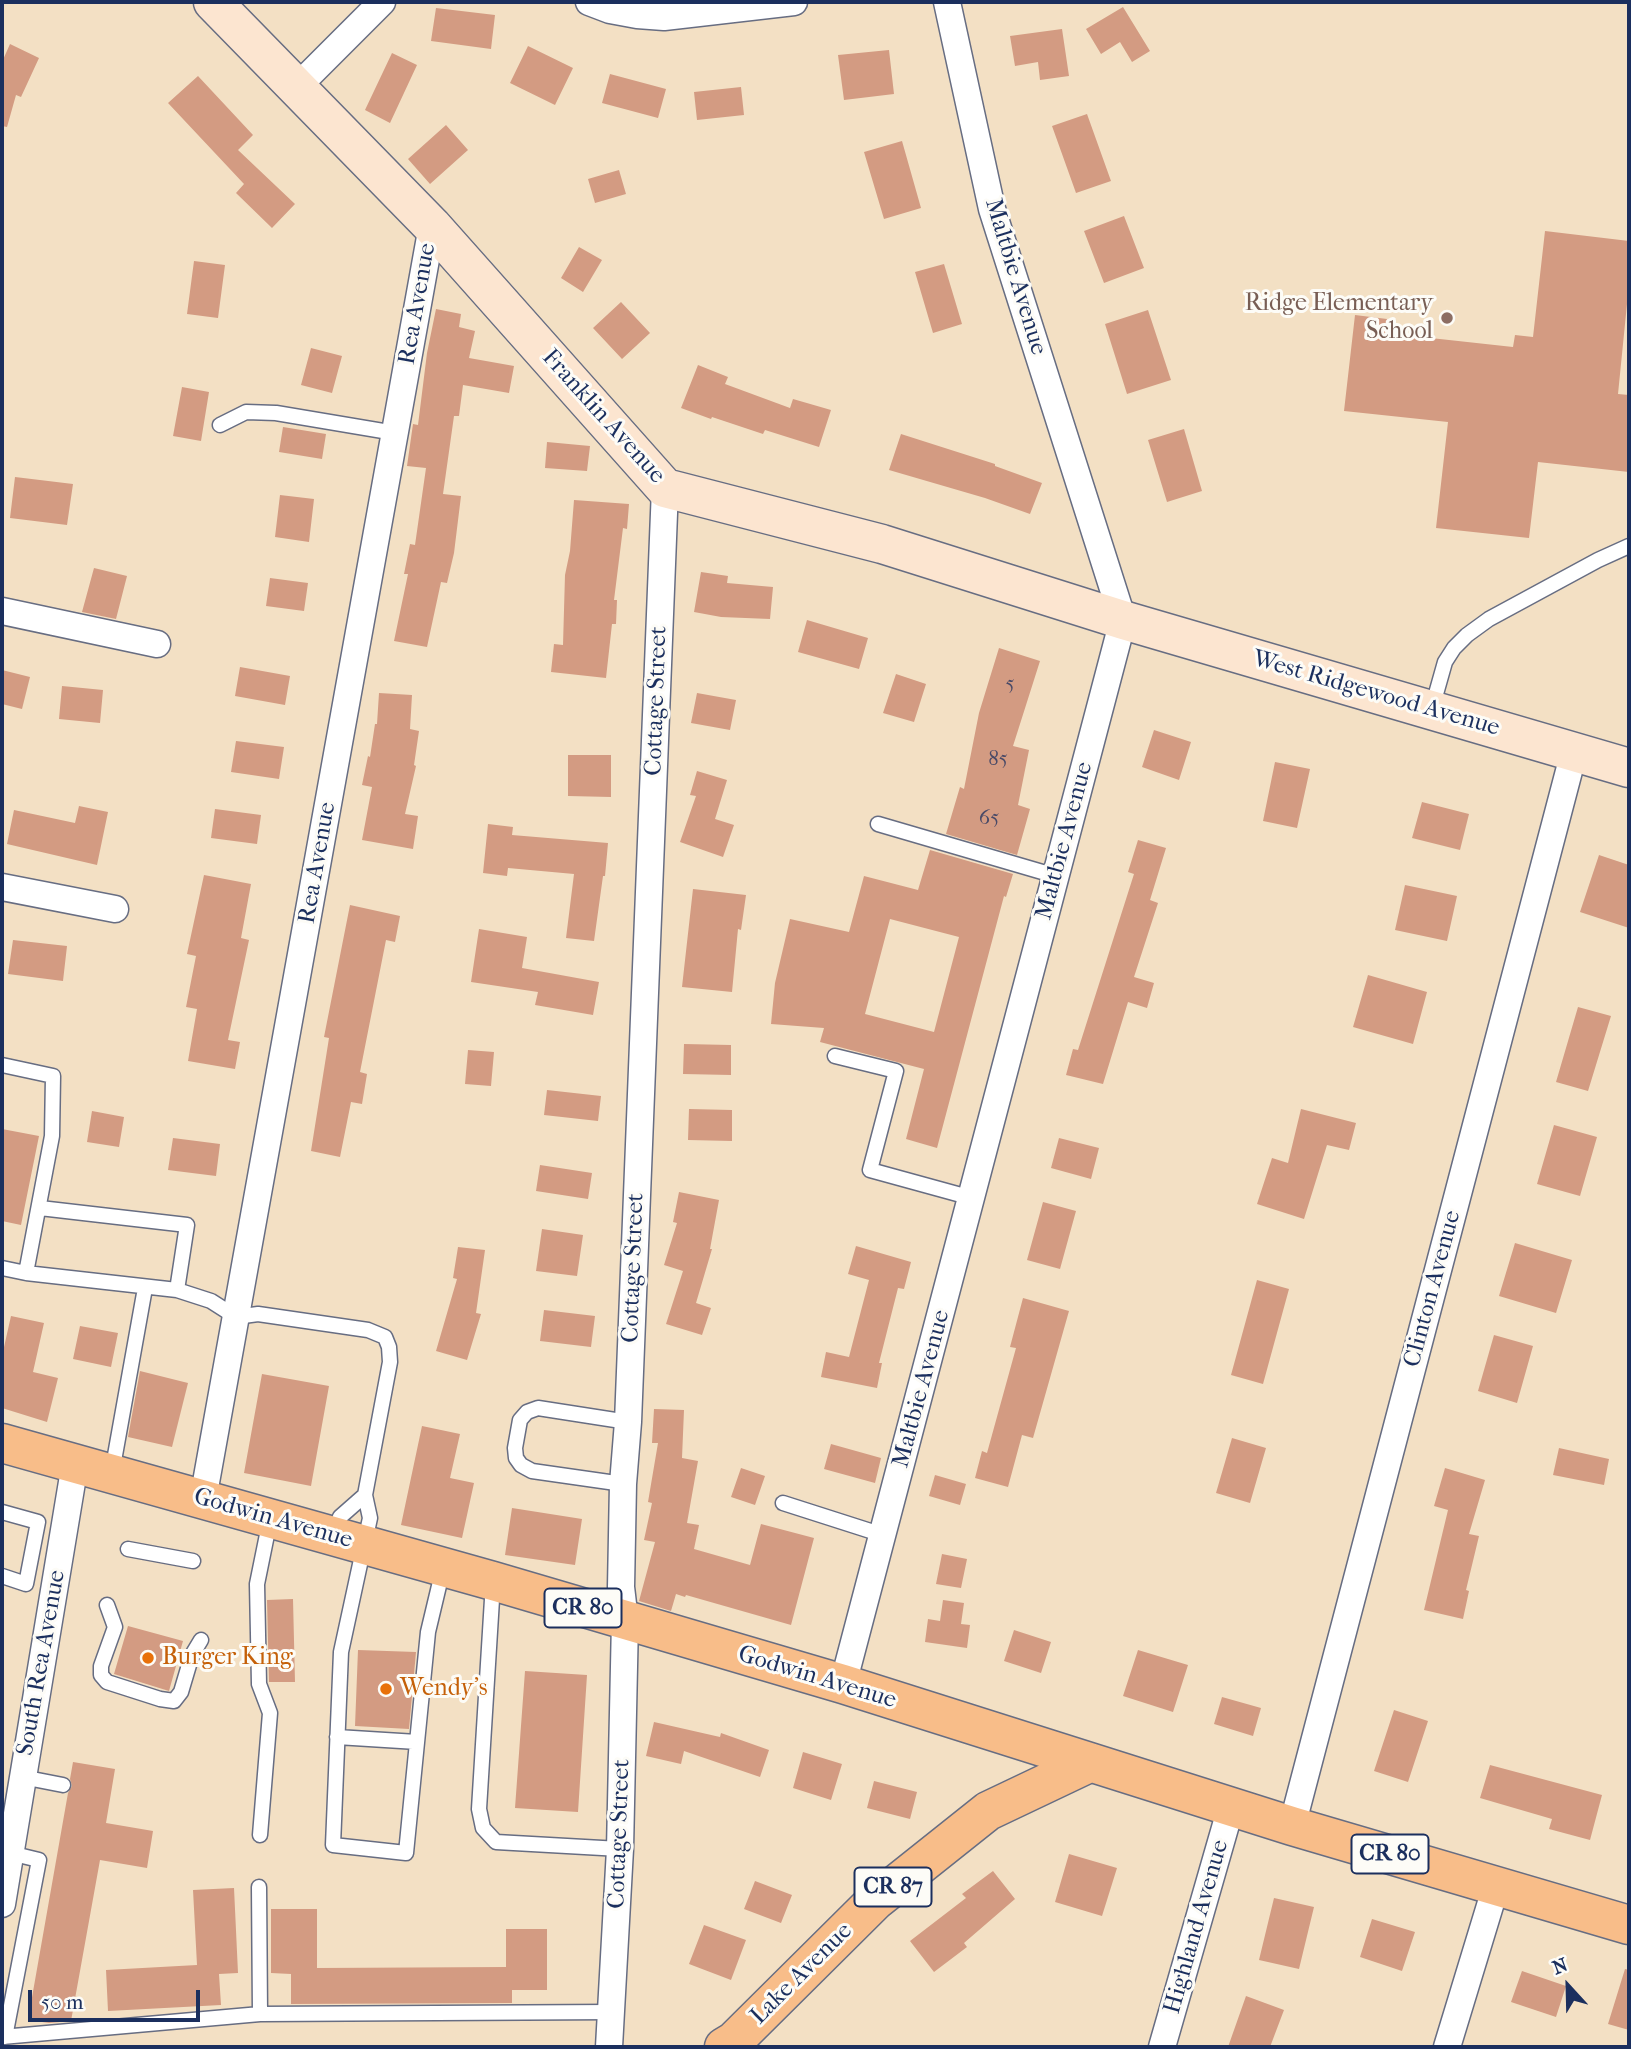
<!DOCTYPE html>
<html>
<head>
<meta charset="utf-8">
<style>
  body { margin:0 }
  #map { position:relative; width:1631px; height:2049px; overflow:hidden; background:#f3e0c4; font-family:"IM FELL French Canon",serif }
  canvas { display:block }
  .frame { position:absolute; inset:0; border:4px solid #1b2f5e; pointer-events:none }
  .north { position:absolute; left:1533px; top:1951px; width:70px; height:70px; -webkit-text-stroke:5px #fdfcf7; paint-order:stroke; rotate:338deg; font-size:19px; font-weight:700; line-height:28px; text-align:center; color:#1b2f5e }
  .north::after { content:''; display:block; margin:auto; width:24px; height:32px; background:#1b2f5e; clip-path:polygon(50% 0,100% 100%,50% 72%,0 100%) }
  .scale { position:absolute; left:28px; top:1990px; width:172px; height:32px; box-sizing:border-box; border:4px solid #1b2f5e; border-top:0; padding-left:9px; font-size:21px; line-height:24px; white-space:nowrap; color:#1b2f5e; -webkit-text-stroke:5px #fdfcf7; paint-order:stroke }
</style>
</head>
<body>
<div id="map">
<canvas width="1631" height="2049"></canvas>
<div class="frame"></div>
<div class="north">N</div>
<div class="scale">50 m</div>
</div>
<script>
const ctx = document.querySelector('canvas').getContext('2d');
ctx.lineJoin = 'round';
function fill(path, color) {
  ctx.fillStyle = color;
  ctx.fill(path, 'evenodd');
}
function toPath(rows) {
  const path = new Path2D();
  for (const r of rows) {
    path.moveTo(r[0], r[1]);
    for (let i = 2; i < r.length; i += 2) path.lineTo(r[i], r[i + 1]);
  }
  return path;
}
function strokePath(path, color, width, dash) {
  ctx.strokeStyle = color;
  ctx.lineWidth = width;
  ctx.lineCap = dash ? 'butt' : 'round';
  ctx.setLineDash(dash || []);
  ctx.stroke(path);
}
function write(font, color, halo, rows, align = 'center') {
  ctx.font = font + ' "IM FELL French Canon",serif';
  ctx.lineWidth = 6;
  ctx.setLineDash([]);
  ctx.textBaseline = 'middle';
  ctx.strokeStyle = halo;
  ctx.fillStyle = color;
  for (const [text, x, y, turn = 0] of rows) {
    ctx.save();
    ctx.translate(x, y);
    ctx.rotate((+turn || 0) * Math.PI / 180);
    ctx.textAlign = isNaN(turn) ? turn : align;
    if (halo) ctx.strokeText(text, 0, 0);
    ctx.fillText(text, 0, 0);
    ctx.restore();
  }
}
fill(toPath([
  [1123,7,1150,51,1132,62,1120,42,1101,54,1086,29],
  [436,8,495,15,491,49,431,41],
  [1062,29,1069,76,1040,80,1038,62,1015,66,1010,36],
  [10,44,39,58,21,97,16,95,7,127,2,126,2,62],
  [528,46,573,68,555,105,510,83],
  [889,50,894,94,844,100,838,55],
  [392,53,417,65,390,123,365,110],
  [610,74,666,89,658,118,602,103],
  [198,76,253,135,238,150,295,204,272,228,236,193,244,184,168,103],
  [741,87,744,115,697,120,694,92],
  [1087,114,1111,181,1076,193,1052,126],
  [446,125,468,150,430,184,408,159],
  [902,141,921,208,884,219,864,152],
  [619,170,626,194,595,203,588,179],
  [1124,216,1144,268,1104,283,1084,231],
  [1545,231,1629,241,1629,284,1618,394,1629,395,1629,472,1538,462,1529,538,1436,528,1448,422,1344,411,1355,315,1387,319,1385,333,1513,347,1515,335,1533,337],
  [579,247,602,260,583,292,561,278],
  [194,261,225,265,218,318,187,314],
  [944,264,962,324,933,333,915,272],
  [621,302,650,333,622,359,593,328],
  [436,309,461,314,459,327,475,331,469,358,514,366,509,393,463,385,459,416,454,416,443,494,461,496,454,553,447,583,441,582,427,647,394,641,408,574,404,574,410,544,415,545,426,468,407,466,413,424,418,425,427,353],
  [1148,310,1171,380,1127,394,1105,324],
  [311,348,342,356,332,393,301,385],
  [698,365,728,377,725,384,790,408,793,399,831,410,819,447,765,430,763,434,712,417,711,419,681,408],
  [182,387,209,392,201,441,173,436],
  [283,427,326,434,322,459,279,452],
  [1184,429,1202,491,1167,502,1148,440],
  [901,434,995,464,995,466,1042,483,1030,514,985,498,889,470],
  [547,442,590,446,587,471,545,468],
  [15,477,73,484,67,525,10,518],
  [280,495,314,499,309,542,275,537],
  [574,500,629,504,627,529,623,528,614,600,617,600,616,624,612,624,606,678,551,672,554,644,563,645,565,575,570,551],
  [94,568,127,576,116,619,82,612],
  [701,572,728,576,727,583,773,587,770,619,721,617,694,612],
  [270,578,308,583,304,611,266,606],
  [807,620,868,638,859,669,798,652],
  [999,648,1040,661,1013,746,1029,750,1018,805,1030,809,1017,855,946,834,960,787,964,789,979,713],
  [240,667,290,676,285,705,235,696],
  [2,670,30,677,22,709,2,704],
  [896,674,926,684,914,722,883,713],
  [62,686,103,690,100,723,59,719],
  [379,693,412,695,410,729,419,731,414,765,416,766,405,814,418,816,413,849,362,840,372,787,362,785,368,756,370,757,375,724,377,724],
  [697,693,736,700,730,730,691,723],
  [1154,730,1191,742,1179,780,1142,767],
  [236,741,284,747,279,779,231,772],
  [568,755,611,755,611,797,568,796],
  [1275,762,1310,769,1297,828,1263,821],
  [697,771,727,780,715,819,734,825,723,857,680,842,696,796,690,795],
  [1422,802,1469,814,1460,850,1412,838],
  [79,806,108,812,97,865,7,844,14,810,75,823],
  [215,809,261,815,257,844,211,838],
  [488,824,513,827,512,835,608,843,605,876,603,876,594,941,566,938,574,874,508,868,507,876,483,873],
  [1138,840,1166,848,1150,900,1158,903,1134,977,1154,983,1147,1008,1128,1002,1103,1084,1066,1075,1073,1049,1078,1050,1134,874,1128,872],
  [930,850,1013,874,1006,897,1004,896,937,1148,906,1139,924,1069,820,1042,824,1028,771,1024,775,983,790,919,849,932,864,876,918,890],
  [890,919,959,937,934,1032,865,1014],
  [1599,855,1629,865,1629,928,1580,912],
  [204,875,251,884,241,938,249,940,228,1040,240,1042,235,1069,188,1061,197,1009,186,1007,196,956,187,954],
  [1405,885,1457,896,1447,941,1395,930],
  [693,889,746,895,741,930,738,929,732,992,682,987],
  [350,905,400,916,395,942,386,940,360,1072,367,1074,362,1104,351,1102,340,1157,311,1151,329,1038,324,1037],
  [479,929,527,937,522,968,599,982,593,1015,535,1005,538,992,471,982],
  [13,940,67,946,63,981,8,974],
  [1368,975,1427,992,1413,1044,1353,1027],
  [1578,1007,1611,1016,1588,1091,1556,1082],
  [684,1044,731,1045,731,1075,683,1074],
  [468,1050,494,1052,491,1086,465,1084],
  [547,1090,601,1096,598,1121,544,1115],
  [689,1109,732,1110,732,1141,688,1140],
  [1301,1109,1356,1123,1349,1150,1327,1145,1304,1219,1257,1204,1272,1158,1288,1163],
  [92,1111,124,1117,119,1147,87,1142],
  [1554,1125,1597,1137,1580,1196,1537,1184],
  [2,1129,39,1136,21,1225,2,1221],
  [173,1138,220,1144,216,1176,168,1170],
  [1059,1138,1099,1148,1091,1179,1051,1168],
  [540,1165,592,1173,588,1199,536,1191],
  [679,1192,719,1200,710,1249,712,1249,696,1303,711,1308,702,1335,666,1324,683,1271,664,1265,677,1223,673,1222],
  [1043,1202,1076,1211,1060,1269,1027,1260],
  [542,1229,583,1235,577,1276,536,1271],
  [1515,1243,1572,1260,1556,1313,1499,1296],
  [856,1246,911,1262,904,1289,898,1288,879,1363,882,1363,877,1388,821,1377,826,1352,849,1357,869,1280,848,1274],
  [458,1247,485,1250,476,1313,481,1314,467,1360,436,1351,457,1279,453,1278],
  [1257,1280,1289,1289,1263,1384,1231,1375],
  [1023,1298,1069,1311,1033,1438,1022,1435,1008,1487,975,1478,982,1451,987,1453,1016,1348,1010,1347],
  [544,1310,595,1316,591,1347,540,1341],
  [11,1316,44,1323,33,1372,58,1378,47,1422,2,1408,2,1356],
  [80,1326,118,1333,111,1367,73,1359],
  [1494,1335,1533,1346,1517,1403,1478,1391],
  [140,1371,188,1383,172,1447,128,1437],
  [262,1374,329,1386,311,1486,244,1473],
  [654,1409,684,1410,682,1458,698,1461,687,1523,699,1525,694,1549,750,1565,761,1524,814,1538,791,1625,686,1595,685,1597,676,1594,671,1611,639,1601,655,1542,644,1540,652,1503,648,1502,658,1443,652,1443],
  [422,1426,460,1434,450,1478,474,1483,462,1538,401,1525],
  [1232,1438,1266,1448,1250,1503,1216,1493],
  [831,1444,881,1458,875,1483,824,1469],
  [1559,1448,1609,1459,1604,1485,1553,1475],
  [741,1468,765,1476,755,1505,731,1497],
  [1445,1468,1485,1480,1469,1534,1479,1536,1466,1590,1469,1591,1463,1619,1424,1610,1448,1510,1434,1506],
  [935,1475,966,1484,960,1505,929,1496],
  [512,1508,582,1519,575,1565,505,1555],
  [942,1554,967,1559,961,1588,936,1584],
  [293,1599,295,1682,269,1682,267,1600],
  [943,1600,964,1603,961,1624,970,1625,967,1648,925,1642,928,1619,940,1621],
  [128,1626,183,1641,169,1691,114,1674],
  [1014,1630,1051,1642,1041,1673,1004,1661],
  [358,1650,416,1652,409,1729,355,1726],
  [1138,1650,1188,1665,1173,1712,1123,1696],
  [525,1671,587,1675,578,1812,515,1808],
  [1222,1697,1261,1708,1253,1736,1214,1724],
  [1394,1710,1428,1721,1408,1782,1374,1771],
  [654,1722,720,1737,721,1733,769,1750,760,1777,684,1751,681,1764,646,1756],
  [803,1752,842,1764,831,1800,793,1788],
  [73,1762,115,1769,106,1823,153,1831,147,1868,100,1860,71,2021,49,2023,28,2020,68,1793,72,1786,70,1779],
  [1490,1765,1602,1795,1590,1840,1549,1829,1552,1819,1480,1798],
  [874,1781,917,1792,910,1819,867,1808],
  [1069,1854,1117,1868,1102,1916,1055,1902],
  [993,1871,1015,1899,964,1943,967,1947,934,1972,910,1941,966,1898,962,1894],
  [755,1881,792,1895,781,1923,744,1909],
  [234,1888,238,1973,219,1974,221,2005,108,2011,106,1970,197,1965,193,1890],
  [1274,1898,1314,1907,1299,1969,1259,1960],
  [271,1909,317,1909,317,1968,506,1967,506,1929,547,1929,547,1990,512,1990,512,2003,291,2004,291,1974,271,1973],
  [1372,1919,1415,1932,1402,1971,1360,1957],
  [704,1925,746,1940,731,1980,689,1964],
  [1625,1969,1629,1970,1629,2030,1608,2024],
  [1522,1971,1566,1986,1556,2017,1511,2002],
  [1246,1996,1284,2010,1270,2047,1228,2047]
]), '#d39b82');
const lane = toPath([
  [220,425,246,412,276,413,395,433],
  [1432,708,1445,662,1454,648,1467,635,1489,619,1598,560,1629,546],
  [878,824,1056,876],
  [835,1056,896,1071,870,1170,972,1198],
  [2,1065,53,1076,52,1136,26,1273,2,1268],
  [40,1208,187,1225,177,1290],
  [26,1273,177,1290,211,1301,236,1317,258,1314,368,1330,385,1337,389,1347,390,1362,365,1495],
  [112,1472,145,1288],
  [623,1484,532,1471,521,1465,516,1458,515,1448,520,1420,527,1412,538,1408,628,1422],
  [783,1503,883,1535],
  [2,1512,38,1522,26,1584,2,1576],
  [332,1536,340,1517,365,1495,370,1518,341,1652,333,1845,406,1853,428,1632,443,1569],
  [128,1549,193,1561],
  [493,1583,479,1809,483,1828,496,1842,620,1849],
  [107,1605,115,1627,101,1666,101,1675,107,1682,160,1699,174,1701,181,1692,192,1655,201,1640],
  [337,1737,417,1742],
  [22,1777,63,1785],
  [260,1835,270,1713,259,1684,257,1584,270,1520],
  [259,1887,260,2014],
  [2,2037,260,2014,613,2012],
  [5,2037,39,1860,10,1853]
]);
const street = toPath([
  [589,2,610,10,637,15,664,17,794,2],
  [297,87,382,2],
  [2,611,157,644],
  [2,887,115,909],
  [203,1499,432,226],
  [843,1684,1123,620,992,209,947,2],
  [1292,1826,1574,752],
  [2,1904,75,1464],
  [609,2047,620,1849,625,1621,621,1587,623,1484,628,1422,665,488],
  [1162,2047,1231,1807],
  [1447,2047,1496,1886]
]);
const secondary = toPath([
  [213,2,432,226,665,488,882,544,1123,620,1629,768]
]);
const primary = toPath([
  [2,1443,493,1581,843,1684,1292,1826,1629,1925],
  [724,2047,734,2041,875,1901,988,1811,1089,1763]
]);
strokePath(lane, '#676d82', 17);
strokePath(street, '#676d82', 29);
strokePath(secondary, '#676d82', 41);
strokePath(primary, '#676d82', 41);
strokePath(lane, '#fff', 14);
strokePath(street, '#fff', 26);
strokePath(secondary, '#fce5d0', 38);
strokePath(primary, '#f8bd89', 38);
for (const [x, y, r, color] of [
  [1447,318,7,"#8d6e63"],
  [148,1658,7,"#e8710a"],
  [386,1689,7,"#e8710a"]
]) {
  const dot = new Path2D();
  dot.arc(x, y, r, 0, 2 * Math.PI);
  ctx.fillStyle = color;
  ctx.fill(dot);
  strokePath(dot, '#fdfcf7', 2.5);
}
write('21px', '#494a67', null, [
  ["5",1010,685],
  ["85",998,760],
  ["65",989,819]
]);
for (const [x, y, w] of [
  [583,1608,77],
  [1390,1854,77],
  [893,1887,77]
]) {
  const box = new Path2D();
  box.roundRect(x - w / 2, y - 19.5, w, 39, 5);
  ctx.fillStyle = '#fdfcf7';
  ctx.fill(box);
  strokePath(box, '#1b2f5e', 2);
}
write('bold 23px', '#1b2f5e', null, [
  ["CR 80",583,1608],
  ["CR 80",1390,1854],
  ["CR 87",893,1887]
]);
write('24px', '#1b2f5e', '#fdfcf7', [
  ["Maltbie Avenue",1015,277,73],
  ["Rea Avenue",418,304,-80],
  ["Franklin Avenue",603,417,48],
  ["West Ridgewood Avenue",1376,694,16],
  ["Cottage Street",657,701,-88],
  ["Maltbie Avenue",1065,841,-75],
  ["Rea Avenue",318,863,-80],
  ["Cottage Street",634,1268,-88],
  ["Clinton Avenue",1433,1289,-75],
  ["Maltbie Avenue",922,1389,-75],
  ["Godwin Avenue",273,1519,16],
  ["South Rea Avenue",42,1663,-80],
  ["Godwin Avenue",817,1678,17],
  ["Cottage Street",620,1834,-88],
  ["Highland Avenue",1197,1927,-74],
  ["Lake Avenue",802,1974,-45]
]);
write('24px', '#785e54', '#fdfcf7', [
  ["Ridge Elementary",1433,304],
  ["School",1433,332]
], 'right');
write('24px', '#c56008', '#fdfcf7', [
  ["Burger King",162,1658],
  ["Wendy's",400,1689]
], 'left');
</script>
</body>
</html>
